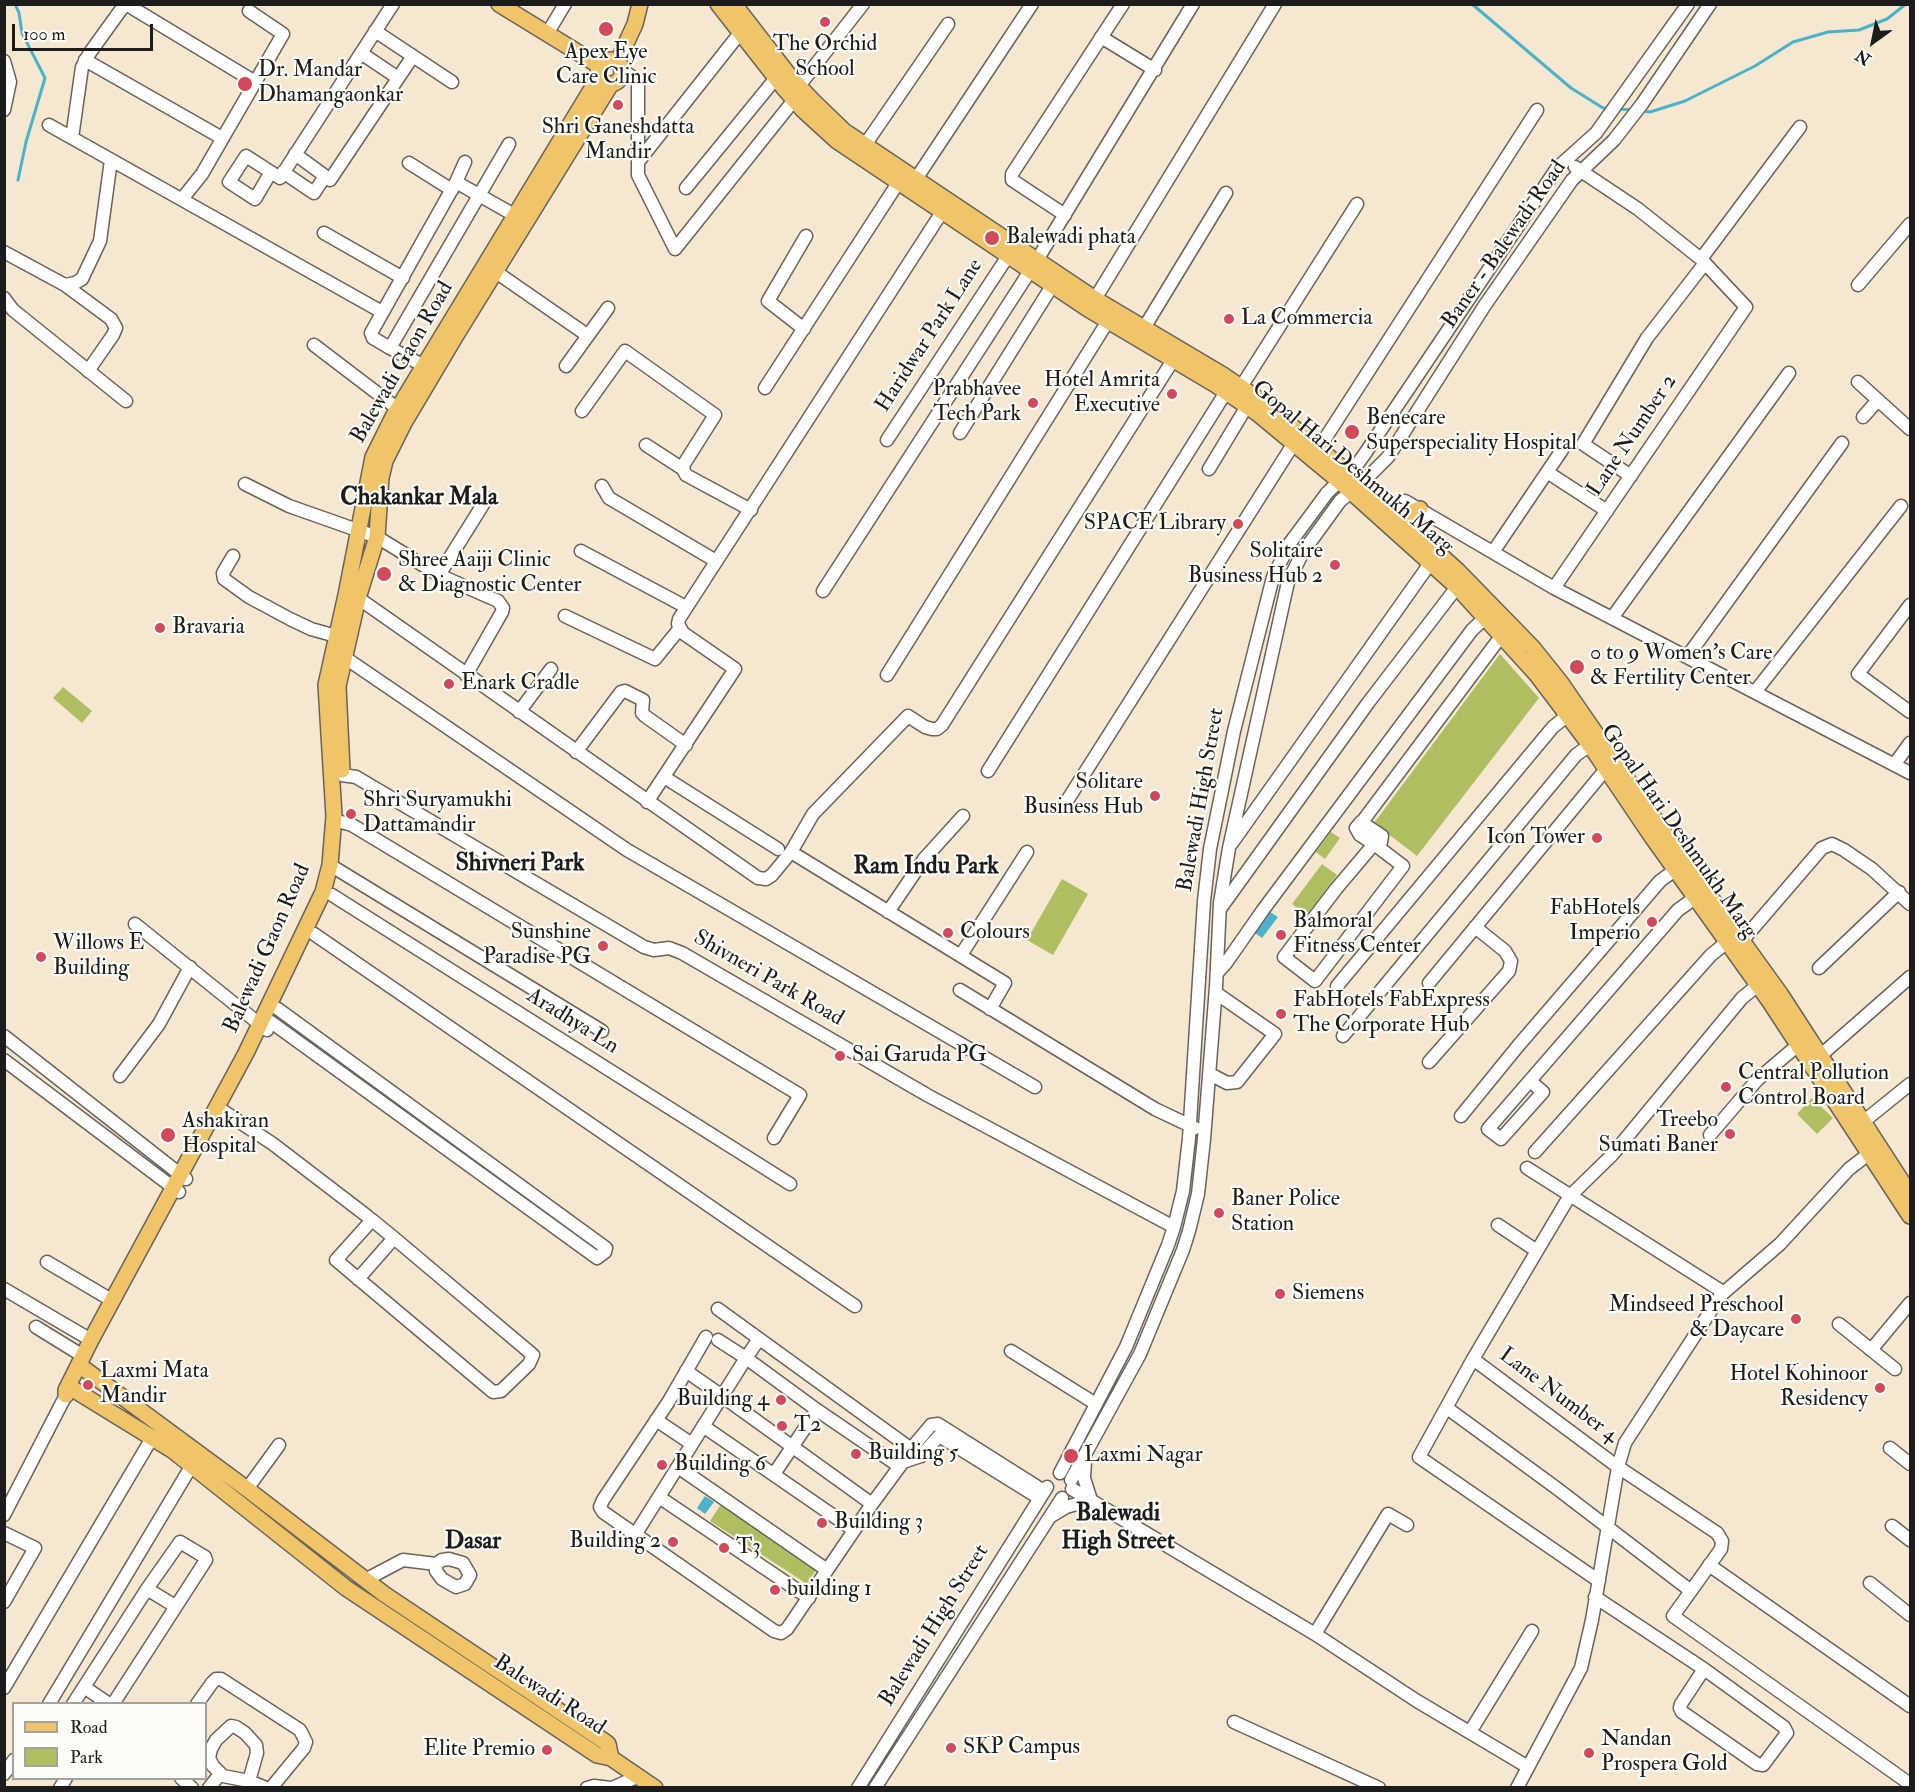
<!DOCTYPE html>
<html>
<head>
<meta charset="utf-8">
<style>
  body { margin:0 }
  #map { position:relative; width:1915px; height:1792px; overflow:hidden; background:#f6e7d1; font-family:"IM FELL Double Pica",serif }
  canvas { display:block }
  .frame { position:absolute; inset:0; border:6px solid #1c1c1c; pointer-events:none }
  .legend { position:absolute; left:12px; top:1702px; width:195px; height:78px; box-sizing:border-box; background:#fdfcf7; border:2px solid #a3a29f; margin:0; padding:8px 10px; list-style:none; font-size:18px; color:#1c1c1c }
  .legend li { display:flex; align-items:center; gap:12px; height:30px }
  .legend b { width:30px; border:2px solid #a3a29f }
  .north { position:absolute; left:1843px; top:12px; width:60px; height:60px; -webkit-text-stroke:4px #fdfcf7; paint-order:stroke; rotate:213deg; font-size:16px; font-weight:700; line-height:24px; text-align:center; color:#1c1c1c }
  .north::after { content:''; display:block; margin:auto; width:21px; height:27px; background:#1c1c1c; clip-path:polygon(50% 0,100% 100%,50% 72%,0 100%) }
  .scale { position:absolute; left:12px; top:24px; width:141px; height:27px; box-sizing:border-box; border:3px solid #1c1c1c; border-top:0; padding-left:8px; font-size:18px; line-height:21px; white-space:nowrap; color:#1c1c1c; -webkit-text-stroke:4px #fdfcf7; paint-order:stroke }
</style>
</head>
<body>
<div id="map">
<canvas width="1915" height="1792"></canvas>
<div class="frame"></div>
<ul class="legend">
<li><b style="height:8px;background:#f0c469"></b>Road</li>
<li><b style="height:16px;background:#aebe60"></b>Park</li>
</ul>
<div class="north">N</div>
<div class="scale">100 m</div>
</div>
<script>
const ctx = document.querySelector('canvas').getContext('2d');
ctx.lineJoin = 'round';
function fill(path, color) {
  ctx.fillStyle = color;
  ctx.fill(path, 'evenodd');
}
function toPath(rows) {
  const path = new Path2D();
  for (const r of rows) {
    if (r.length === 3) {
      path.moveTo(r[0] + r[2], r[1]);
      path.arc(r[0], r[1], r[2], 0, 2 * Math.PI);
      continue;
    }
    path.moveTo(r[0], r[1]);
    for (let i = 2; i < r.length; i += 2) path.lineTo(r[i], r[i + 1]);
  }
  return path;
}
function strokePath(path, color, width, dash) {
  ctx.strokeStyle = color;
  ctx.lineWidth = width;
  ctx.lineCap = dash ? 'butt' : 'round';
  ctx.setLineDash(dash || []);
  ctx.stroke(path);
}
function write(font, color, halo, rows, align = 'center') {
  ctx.font = font + ' "IM FELL Double Pica",serif';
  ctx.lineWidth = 4.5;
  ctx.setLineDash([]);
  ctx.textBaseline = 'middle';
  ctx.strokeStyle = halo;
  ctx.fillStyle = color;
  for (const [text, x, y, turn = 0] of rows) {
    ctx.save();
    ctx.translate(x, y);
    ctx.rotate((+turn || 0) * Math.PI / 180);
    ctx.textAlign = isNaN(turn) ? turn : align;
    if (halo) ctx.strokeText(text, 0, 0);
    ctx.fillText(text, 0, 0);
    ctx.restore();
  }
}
fill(toPath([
  [1500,654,1539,698,1417,856,1374,823],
  [63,687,92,711,82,723,53,698],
  [1331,832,1340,838,1325,859,1316,852],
  [1322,864,1337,875,1307,915,1292,904],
  [1062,879,1088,894,1053,955,1027,940],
  [1812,1098,1833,1118,1817,1134,1797,1114],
  [721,1504,818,1567,807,1584,710,1521]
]), '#aebe60');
fill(toPath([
  [1270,912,1278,917,1262,938,1255,933],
  [705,1496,714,1502,705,1514,697,1508]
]), '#4bb3c9');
strokePath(toPath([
  [15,4,19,13,22,33,45,78,26,142,18,180],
  [1472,4,1571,88,1603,108,1609,108],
  [1618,109,1633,110],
  [1642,111,1650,112,1685,101,1755,66,1793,42,1828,32,1859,30,1887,19,1906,4]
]), '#4bb3c9', 3);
const minor = toPath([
  [126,4,255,82],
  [375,31,452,82],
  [547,34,565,4],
  [1101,37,1155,70],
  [361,53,398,78],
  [85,60,222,138],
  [4,61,10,82,4,110],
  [622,70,638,81,638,175,675,249,794,100],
  [799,86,863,4],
  [49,125,382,312],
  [72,138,82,67,89,54,125,4],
  [865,145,948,24],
  [638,162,740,33],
  [409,163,452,190],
  [271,172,255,199,229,182,246,156,280,178,393,4],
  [283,172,314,193,325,176,295,154],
  [916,179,1032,4],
  [330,180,413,56],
  [456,182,523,220],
  [686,188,776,78],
  [182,199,202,174,283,34,249,11],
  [1065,215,1012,180,1012,174,1123,4],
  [324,233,403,278],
  [4,252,65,285,75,283,82,279,100,241,111,160],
  [1701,259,1800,127],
  [1037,260,1193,4],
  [496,272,587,335],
  [65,285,111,319,116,328,113,335,88,371],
  [1858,285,1910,224],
  [4,298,13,310,126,401],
  [1095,299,1275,4],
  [1144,328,1226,193],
  [804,329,768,301,806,236],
  [314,345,398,409],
  [390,348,509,144],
  [566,366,608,308],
  [430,369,390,348,373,338,371,333,456,182,465,162],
  [1858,382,1910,429],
  [1241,387,1357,204],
  [765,388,898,183],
  [582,411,625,351,715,415,684,464,683,469,686,475,751,510],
  [1863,417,1878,400],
  [960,433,1052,286],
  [887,440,1008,256],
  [646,445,683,469],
  [1319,448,1537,110],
  [1209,469,1247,406],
  [1547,472,1607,511],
  [1631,476,1583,444,1647,338,1705,263],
  [245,484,289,506,377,537,439,575,498,601,503,608,502,612,466,675],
  [602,486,609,498,716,561],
  [1390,509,1405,501,1554,588,1910,773],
  [581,551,686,607],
  [1493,552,1562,450],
  [233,556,223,573,224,579,249,597,290,619,311,629,336,636],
  [439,575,487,498],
  [1554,588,1746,307,1701,259,1638,209,1575,167],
  [823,591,1030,271],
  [352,596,358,598,758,878,766,879,772,875,791,852,813,814,908,716,925,727,932,729,937,729,942,725,1173,360],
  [1910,605,1858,674,1910,712],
  [565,616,655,659,680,628],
  [1612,618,1789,373],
  [344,657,627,850,1035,1087],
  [1687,657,1842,443],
  [887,675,1108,321],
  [1755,692,1901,506],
  [519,712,551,669],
  [576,752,621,692,625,691,643,700,642,713,645,716,686,745],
  [1894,765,1910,743],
  [988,771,1226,392],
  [342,775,356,777,644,947,654,950,669,948,682,953,927,1095,1174,1227],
  [664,777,778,849],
  [647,802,735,669,683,633,678,624,679,619,942,212],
  [1065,804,1294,443],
  [341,822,352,825,800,1095,774,1138],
  [1361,822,1382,836,1381,842,1374,844,1360,835,1356,828,1361,822],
  [1362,822,1502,635],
  [1232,843,1431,562],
  [1374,844,1403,866,1315,981,1284,957,1336,889,1374,844],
  [791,852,1005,983,990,1009],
  [330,865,602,1031],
  [332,895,790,1184],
  [1220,909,1368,703,1457,587],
  [888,912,924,859,963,816],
  [135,924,267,1030],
  [314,934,855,1306],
  [1742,941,1822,848,1832,844,1844,850,1872,869,1910,904],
  [961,955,1027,852],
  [1819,968,1899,892],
  [1217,973,1226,963,1263,910,1472,630,1486,617],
  [1429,983,1606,769],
  [1337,986,1553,727,1568,715],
  [960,990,1155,1109,1195,1128],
  [271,1022,597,1258,605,1252,606,1248,278,1009],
  [4,1036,186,1179],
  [1343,1036,1576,755,1590,745],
  [1820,1056,1910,977],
  [4,1060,179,1192],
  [1429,1062,1509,971,1511,961,1505,951,1475,927],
  [1210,1074,1227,1083,1237,1082,1275,1034,1216,993],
  [120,1076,159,1024,190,967],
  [1530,1081,1543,1092,1501,1139,1488,1129,1678,910,1695,898],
  [217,1107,273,1144,367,1216,369,1218,372,1220,394,1238,533,1355,529,1364,501,1391,493,1392,336,1260,372,1220],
  [1461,1116,1518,1046,1660,881,1675,870],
  [1863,1122,1910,1084],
  [1710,1135,1757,1080,1798,1045],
  [1535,1152,1711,955,1727,942],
  [1527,1168,1723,1292],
  [1498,1225,1537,1251],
  [47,1262,113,1301],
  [358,1279,394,1238],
  [4,1289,91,1340],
  [718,1309,921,1456],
  [1839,1324,1895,1369],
  [36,1327,83,1356],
  [706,1337,669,1401,603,1500,600,1507,603,1512,774,1631,781,1633,787,1629,872,1504,903,1462,921,1456,939,1436,1039,1498],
  [718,1340,746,1358,759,1339],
  [1871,1350,1910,1303],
  [1011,1351,1096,1404],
  [1473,1359,1618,1467,1717,1533,1722,1541,1721,1549,1673,1616,1910,1784],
  [686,1371,722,1396,872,1504],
  [1447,1408,1555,1487,1691,1591],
  [656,1420,692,1444],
  [703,1426,854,1530],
  [1890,1448,1910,1464],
  [908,1455,911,1449,931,1425,938,1424,1044,1491],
  [1085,1461,1084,1478,1091,1500],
  [678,1467,827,1570],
  [1060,1473,1126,1347,1168,1245,1174,1227,1183,1191,1189,1138,1204,901,1210,849,1234,731,1273,577,1290,543,1327,493,1339,481,1350,474,1364,455,1557,168,1596,133,1688,4],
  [774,1474,817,1410,899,1466],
  [1071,1480,1140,1354,1183,1250,1189,1231,1198,1194,1204,1139,1216,987,1220,903,1229,848,1288,582,1303,552,1340,501,1361,484,1388,457,1485,305,1554,206,1572,180,1614,140,1642,104,1710,4],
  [247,1489,279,1445],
  [1072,1489,1315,1634,1417,1701,1528,1767],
  [659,1497,809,1598],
  [4,1515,66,1395],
  [1051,1516,1066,1507,1091,1500],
  [1892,1526,1910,1540],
  [4,1533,35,1548,4,1602],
  [635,1535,746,1358,817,1410],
  [1709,1565,1910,1706],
  [365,1580,403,1560,436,1564,442,1560,449,1559,463,1563,470,1575,465,1584,456,1587,442,1579,436,1571,436,1564],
  [1599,1581,1419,1457,1473,1359,1569,1197,1612,1155,1742,998,1758,985],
  [1870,1583,1910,1615],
  [147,1589,175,1606],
  [1595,1597,1704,1669,1784,1727,1787,1733,1763,1765,1757,1764,1682,1712,1680,1708,1681,1704,1704,1669],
  [1315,1634,1388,1514,1407,1525],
  [84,1687,109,1704],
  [4,1688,152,1438],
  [49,1704,192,1465],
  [73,1704,147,1589,180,1542,205,1557,206,1560,113,1704],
  [197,1704,212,1683,216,1679,221,1679,300,1730,306,1742,304,1748,271,1788],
  [1234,1722,1379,1788],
  [1470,1732,1532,1631],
  [4,1774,14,1760],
  [181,1778,192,1788],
  [249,1781,257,1753,256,1745,245,1733,236,1727,231,1726,216,1740,211,1749,209,1758,213,1766,223,1776,249,1781,266,1788],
  [60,1788,66,1778],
  [209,1788,220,1774],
  [587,1788,594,1786,611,1788],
  [612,1788,637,1777],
  [858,1788,1047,1487],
  [875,1788,1062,1498],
  [1517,1788,1581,1668,1592,1620,1618,1467,1625,1443,1721,1295,1780,1244,1849,1169,1875,1149]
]);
const major = toPath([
  [499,4,600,66],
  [718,4,783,87,803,110,837,141,1088,309,1216,385,1257,413,1339,481,1457,587,1537,675,1590,745,1652,837,1770,1002,1910,1216],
  [734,4,792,79,813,101,844,131,1095,299,1223,375,1264,403,1372,493,1458,571,1533,648,1561,683,1668,838,1781,995,1910,1194],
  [610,72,12],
  [617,63,635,24,640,4],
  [1404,521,1412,512,1420,509],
  [342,770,338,686,358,598,377,537,381,478,385,461,404,423,455,337,611,84],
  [79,1365,247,1489,384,1594,604,1741,608,1744,611,1758],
  [68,1386,172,1450,346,1588,597,1755,611,1758,655,1788],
  [66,1395,66,1390,91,1340,246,1053,323,892,330,865,334,816,326,685,346,595,373,457,393,417,599,77]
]);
strokePath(minor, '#68635b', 15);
strokePath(major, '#68635b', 18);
strokePath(minor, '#fff', 12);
strokePath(major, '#f0c469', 15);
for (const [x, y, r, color] of [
  [825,22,6,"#d1495b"],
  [606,29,8,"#d1495b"],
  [245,84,8,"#d1495b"],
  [618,105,6,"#d1495b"],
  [992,238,8,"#d1495b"],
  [1229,319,6,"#d1495b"],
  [1172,394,6,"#d1495b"],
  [1033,403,6,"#d1495b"],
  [1352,432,8,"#d1495b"],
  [1238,524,6,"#d1495b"],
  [1335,565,6,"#d1495b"],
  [384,574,8,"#d1495b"],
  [160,628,6,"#d1495b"],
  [1577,667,8,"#d1495b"],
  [449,684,6,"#d1495b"],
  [1155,796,6,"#d1495b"],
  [351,814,6,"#d1495b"],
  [1597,838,6,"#d1495b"],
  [1652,922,6,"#d1495b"],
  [948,933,6,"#d1495b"],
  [1281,935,6,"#d1495b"],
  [603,946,6,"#d1495b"],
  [41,957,6,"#d1495b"],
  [1281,1014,6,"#d1495b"],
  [840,1056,6,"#d1495b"],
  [1726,1087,6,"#d1495b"],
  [1730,1134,6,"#d1495b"],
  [168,1135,8,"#d1495b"],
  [1219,1213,6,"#d1495b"],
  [1280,1294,6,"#d1495b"],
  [1796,1319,6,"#d1495b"],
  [88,1385,6,"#d1495b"],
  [1880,1388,6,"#d1495b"],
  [781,1400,6,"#d1495b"],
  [782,1426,6,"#d1495b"],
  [856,1454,6,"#d1495b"],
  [1071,1456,8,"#d1495b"],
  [662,1465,6,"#d1495b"],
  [822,1523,6,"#d1495b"],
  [673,1542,6,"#d1495b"],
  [724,1548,6,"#d1495b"],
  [775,1590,6,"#d1495b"],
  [951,1748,6,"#d1495b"],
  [547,1750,6,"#d1495b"],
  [1589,1753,6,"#d1495b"]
]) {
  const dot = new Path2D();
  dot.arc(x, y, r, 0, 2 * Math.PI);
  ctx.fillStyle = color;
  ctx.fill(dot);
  strokePath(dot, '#fdfcf7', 2);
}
write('22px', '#1c1c1c', '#fdfcf7', [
  ["The Orchid",825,45,"center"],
  ["School",825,70,"center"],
  ["Apex Eye",606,53,"center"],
  ["Care Clinic",606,78,"center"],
  ["Dr. Mandar",258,71],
  ["Dhamangaonkar",258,96],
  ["Shri Ganeshdatta",618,128,"center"],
  ["Mandir",618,153,"center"],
  ["Balewadi phata",1006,238],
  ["La Commercia",1241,319],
  ["Hotel Amrita",1160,381,"right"],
  ["Executive",1160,406,"right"],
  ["Prabhavee",1021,390,"right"],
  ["Tech Park",1021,415,"right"],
  ["Benecare",1366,419],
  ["Superspeciality Hospital",1366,444],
  ["SPACE Library",1226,524,"right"],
  ["Solitaire",1323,552,"right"],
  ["Business Hub 2",1323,577,"right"],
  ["Shree Aaiji Clinic",398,561],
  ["& Diagnostic Center",398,586],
  ["Bravaria",172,628],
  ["0 to 9 Women’s Care",1590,654],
  ["& Fertility Center",1590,679],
  ["Enark Cradle",461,684],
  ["Solitare",1143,783,"right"],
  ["Business Hub",1143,808,"right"],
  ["Shri Suryamukhi",363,801],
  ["Dattamandir",363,826],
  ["Icon Tower",1585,838,"right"],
  ["FabHotels",1640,909,"right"],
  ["Imperio",1640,934,"right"],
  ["Balmoral",1293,922],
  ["Fitness Center",1293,947],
  ["Sunshine",591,933,"right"],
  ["Paradise PG",591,958,"right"],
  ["Colours",960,933],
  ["Willows E",53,944],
  ["Building",53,969],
  ["FabHotels FabExpress",1293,1001],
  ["The Corporate Hub",1293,1026],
  ["Sai Garuda PG",852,1056],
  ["Central Pollution",1738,1074],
  ["Control Board",1738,1099],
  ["Treebo",1718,1121,"right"],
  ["Sumati Baner",1718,1146,"right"],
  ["Ashakiran",182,1122],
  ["Hospital",182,1147],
  ["Baner Police",1231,1200],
  ["Station",1231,1225],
  ["Siemens",1292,1294],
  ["Mindseed Preschool",1784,1306,"right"],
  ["& Daycare",1784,1331,"right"],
  ["Laxmi Mata",100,1372],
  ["Mandir",100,1397],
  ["Hotel Kohinoor",1868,1375,"right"],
  ["Residency",1868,1400,"right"],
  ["Building 4",769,1400,"right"],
  ["T2",794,1426],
  ["Building 5",868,1454],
  ["Laxmi Nagar",1084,1456],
  ["Building 6",674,1465],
  ["Building 3",834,1523],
  ["Building 2",661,1542,"right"],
  ["T3",736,1548],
  ["building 1",787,1590],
  ["Nandan",1601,1740],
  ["Prospera Gold",1601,1765],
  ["SKP Campus",963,1748],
  ["Elite Premio",535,1750,"right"]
], 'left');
write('22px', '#1c1c1c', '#fdfcf7', [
  ["Baner - Balewadi Road",1505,245,-55],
  ["Haridwar Park Lane",930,336,-57],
  ["Balewadi Gaon Road",403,363,-60],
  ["Lane Number 2",1633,436,-56],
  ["Gopal Hari Deshmukh Marg",1352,468,40],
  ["Balewadi High Street",1202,800,-80],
  ["Gopal Hari Deshmukh Marg",1678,832,55],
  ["Balewadi Gaon Road",268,949,-66],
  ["Shivneri Park Road",768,979,30],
  ["Aradhya Ln",572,1022,32],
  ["Lane Number 4",1558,1396,37],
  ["Balewadi High Street",935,1626,-58],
  ["Balewadi Road",549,1696,33]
]);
write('bold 24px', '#1c1c1c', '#fdfcf7', [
  ["Chakankar Mala",419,499],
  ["Shivneri Park",520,865],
  ["Ram Indu Park",926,868],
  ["Balewadi",1118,1515],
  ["High Street",1118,1543],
  ["Dasar",473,1543]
]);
</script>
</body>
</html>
